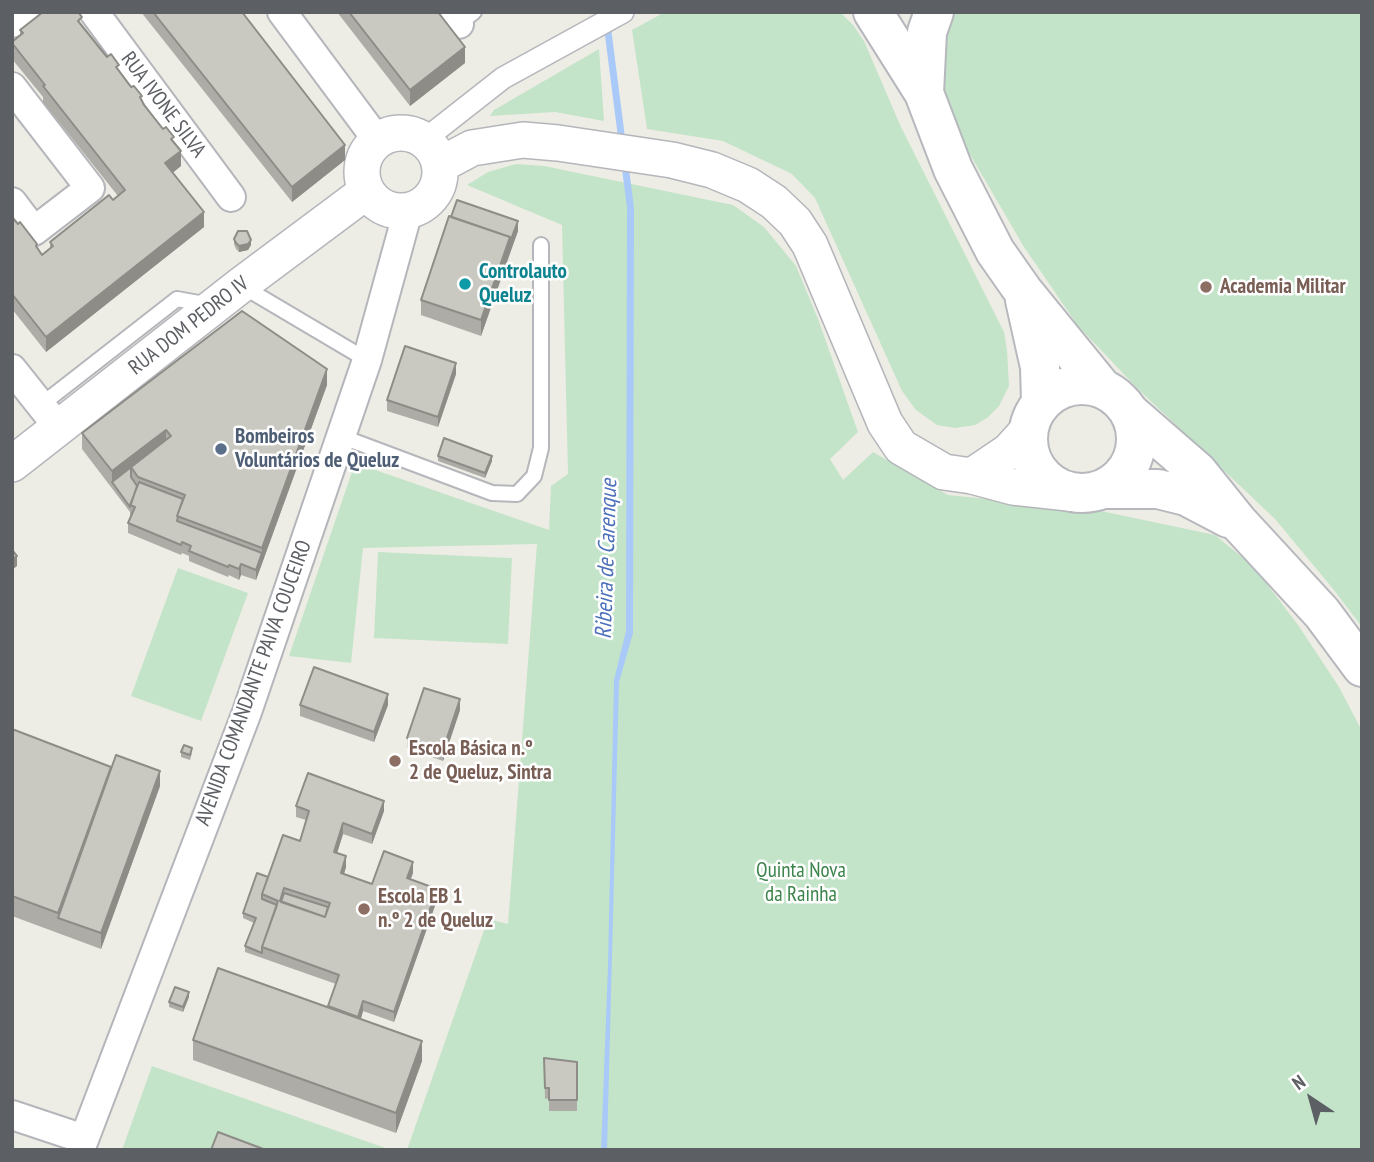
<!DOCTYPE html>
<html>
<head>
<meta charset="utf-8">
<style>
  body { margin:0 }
  #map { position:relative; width:1374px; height:1162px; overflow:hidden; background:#eeede5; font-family:"PT Sans Narrow",sans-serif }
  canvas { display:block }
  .frame { position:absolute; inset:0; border:14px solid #5c5f64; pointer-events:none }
  .north { position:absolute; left:1276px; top:1064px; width:70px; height:70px; -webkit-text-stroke:5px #fff; paint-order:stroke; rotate:324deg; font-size:19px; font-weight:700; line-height:28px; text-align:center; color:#5c5f64 }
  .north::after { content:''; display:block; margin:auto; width:24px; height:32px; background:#5c5f64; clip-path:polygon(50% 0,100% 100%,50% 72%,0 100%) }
</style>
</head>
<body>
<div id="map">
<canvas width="1374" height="1162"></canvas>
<div class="frame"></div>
<div class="north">N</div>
</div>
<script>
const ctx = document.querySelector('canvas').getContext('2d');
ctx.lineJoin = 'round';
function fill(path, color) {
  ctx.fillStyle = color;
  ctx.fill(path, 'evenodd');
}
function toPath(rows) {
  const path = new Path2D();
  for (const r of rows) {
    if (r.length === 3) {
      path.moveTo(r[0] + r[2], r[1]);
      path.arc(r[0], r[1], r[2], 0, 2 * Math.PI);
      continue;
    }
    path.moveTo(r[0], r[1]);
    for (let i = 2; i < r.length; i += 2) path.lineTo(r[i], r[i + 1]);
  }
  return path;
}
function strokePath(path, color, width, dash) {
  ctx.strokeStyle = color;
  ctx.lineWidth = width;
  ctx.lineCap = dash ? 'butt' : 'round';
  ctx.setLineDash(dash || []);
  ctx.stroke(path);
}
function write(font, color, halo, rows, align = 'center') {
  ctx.font = font + ' "PT Sans Narrow",sans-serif';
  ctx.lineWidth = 5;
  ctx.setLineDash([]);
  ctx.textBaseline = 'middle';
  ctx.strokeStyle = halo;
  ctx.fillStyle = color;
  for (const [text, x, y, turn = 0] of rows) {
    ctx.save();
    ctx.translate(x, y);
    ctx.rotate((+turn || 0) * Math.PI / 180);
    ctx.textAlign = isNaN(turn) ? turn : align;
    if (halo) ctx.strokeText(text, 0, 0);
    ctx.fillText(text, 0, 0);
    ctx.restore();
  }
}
fill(toPath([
  [665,12,840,12,853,25,864,41,901,127,1004,332,1007,350,1009,386,999,406,987,418,975,425,955,428,937,425,916,410,902,391,815,198,792,174,723,141,647,129,632,30],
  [953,12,1362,12,1362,627,1334,590,1275,519,1139,390,1078,326,1024,247,968,151,943,85,948,21],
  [599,49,604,121,555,112,490,116,494,110],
  [516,164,544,166,733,205,764,227,796,266,818,319,858,432,830,459,843,480,873,452,948,495,1096,510,1215,535,1254,567,1298,625,1339,687,1362,731,1362,1150,407,1150,488,919,508,924,537,544,363,548,351,663,289,656,355,463,549,530,551,486,568,474,562,225,467,185,488,172],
  [378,552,512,558,508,644,374,638],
  [178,568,248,593,201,721,131,696],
  [152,1066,391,1150,122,1150]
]), '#c3e4c8');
fill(toPath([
  [602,12,609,12,634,208,633,633,619,682,607,1150,601,1150,608,966,614,680,626,631,627,208]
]), '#a9c9f9');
const service = toPath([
  [459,24,474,12],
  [242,286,367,360],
  [41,405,177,299,210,305],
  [340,436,492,493,517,494,534,476,541,448,541,245]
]);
const pedestrian = toPath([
  [424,140,503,78,623,12]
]);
const minor = toPath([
  [94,12,231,197],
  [282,12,378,141],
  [450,12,459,24],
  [12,23,26,12],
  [12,87,90,188,34,231,12,202],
  [12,369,59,428],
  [12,1115,84,1139],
  [80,1150,247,712,367,360,408,211]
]);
const tertiary = toPath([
  [401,172,39],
  [440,165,472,148,523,140,558,143,672,160,712,170,748,185,774,202,795,222,810,245,885,423,901,447,944,472,972,476,1013,487,1078,494],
  [12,464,241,285,367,191],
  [972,476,1009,451,1028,430]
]);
const secondary = toPath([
  [873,12,924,93,953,169,995,251,1023,291,1102,388],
  [924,93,927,32,934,12],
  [1025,300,1040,367,1041,402],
  [1082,439,54],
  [1129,412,1197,471,1238,522,1322,613,1362,667],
  [1103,489,1158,489,1186,496,1228,518]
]);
strokePath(service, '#b5b6bb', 18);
strokePath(pedestrian, '#b5b6bb', 24);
strokePath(minor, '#b5b6bb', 32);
strokePath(tertiary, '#b5b6bb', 38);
strokePath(secondary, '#b6b8be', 42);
strokePath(service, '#fff', 14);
strokePath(pedestrian, '#fff', 21);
strokePath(minor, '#fff', 28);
strokePath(tertiary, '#fff', 35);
strokePath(secondary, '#fff', 38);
fill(toPath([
  [141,12,242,12,345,160,292,202],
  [337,12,438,12,465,63,410,106],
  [82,25,174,142,181,166,172,173,204,227,46,352,12,309,12,217,42,255,50,249,50,242,118,196,43,102,43,97,12,59,12,42,20,35,20,30],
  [518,231,481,336,421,315,421,300],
  [234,239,251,245,248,250,239,252,236,249,234,244],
  [456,374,438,427,387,411,387,400],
  [327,385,256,580,241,575,239,580,229,575,228,577,189,561,189,556,182,553,181,555,128,533,128,523,131,516,130,515,130,512,82,449,82,433],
  [438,456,492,461,485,478,438,461],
  [300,705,388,705,374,742,300,716],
  [460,710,443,761,407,748,407,738],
  [12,729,111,771,160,786,101,949,12,916],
  [181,752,192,753,190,760,181,757],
  [296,806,384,811,372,844,343,834,337,853,346,867,344,874,372,884,413,873,410,880,437,900,394,1022,363,1011,361,1019,422,1061,396,1133,193,1060,193,1040,328,1008,336,984,245,952,245,946,254,923,243,918,243,913,268,877,300,841,306,820,296,817],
  [189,997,183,1012,169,1007,169,1002],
  [544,1058,577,1062,577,1111,549,1111,549,1098,545,1099]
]), '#adaca6');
fill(toPath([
  [465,47,465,63,410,106,410,90],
  [345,145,345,160,292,202,292,187],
  [181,151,181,166,165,179,165,163],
  [204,212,204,227,46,352,46,337],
  [518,221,518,231,510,253,510,242],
  [510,237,510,253,481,336,481,320],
  [251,240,251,245,248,250,239,252,239,246],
  [456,363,456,374,438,427,438,417],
  [327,369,327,385,256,580,256,570,262,553,262,548],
  [166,430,166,445,112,482,112,471],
  [492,456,492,461,485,478,485,473],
  [17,556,17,566,12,570,12,559],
  [241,564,241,575,239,580,239,569],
  [388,694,388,705,374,742,374,732],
  [460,699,460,710,443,761,443,750],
  [111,767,111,787,58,918,58,913],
  [160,771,160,786,101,949,101,933],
  [384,801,384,811,372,844,372,834],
  [343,823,343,834,334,863,334,852],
  [346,856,346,867,341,883,341,873],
  [413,862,413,873,407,889,407,878],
  [437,889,437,900,394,1022,394,1012],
  [189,992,189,997,183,1012,183,1007],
  [363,1001,363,1011,358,1028,358,1017],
  [422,1041,422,1061,396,1133,396,1113]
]), '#8d8c87');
const building = toPath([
  [43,12,78,12,82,17,78,21,107,57,111,54,119,65,116,67,131,87,134,86,142,96,140,97,144,105,163,129,166,127,174,137,171,139,181,151,165,163,204,212,46,337,12,294,12,217,18,224,20,222,37,244,36,246,42,255,53,246,50,242,109,195,113,200,125,190,43,86,45,85,12,43,12,42,23,33,20,30,43,12],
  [153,12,242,12,345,145,292,187,153,12],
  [349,12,438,12,465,47,410,90,349,12],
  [457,200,518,221,510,242,510,237,451,217,457,200],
  [449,216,510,237,481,320,421,300,449,216],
  [238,231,247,231,251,240,248,244,239,246,236,243,234,239,238,231],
  [242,311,327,369,262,548,177,516,185,495,138,477,131,467,171,436,166,430,112,471,82,433,242,311],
  [405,346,456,363,438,417,387,400,405,346],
  [444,438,492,456,485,473,438,456,444,438],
  [153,450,131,467,131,477,137,486,130,507,112,482,153,450],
  [139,482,183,499,177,516,178,517,177,521,262,553,256,570,241,564,239,569,229,565,228,567,189,551,191,546,182,542,181,545,128,523,135,507,130,505,139,482],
  [12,550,17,556,12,559,12,550],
  [314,667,388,694,374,732,300,705,314,667],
  [424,688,460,699,443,750,407,738,424,688],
  [12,729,111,767,58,913,12,896,12,729],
  [184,745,192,748,190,755,181,752,184,745],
  [116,755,160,771,101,933,58,918,116,755],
  [308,773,384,801,372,834,343,823,334,852,346,856,341,873,372,884,384,851,413,862,407,878,437,889,394,1012,363,1001,358,1017,328,1006,339,975,262,947,278,901,262,894,283,835,300,841,309,811,296,806,308,773],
  [284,888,330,903,325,917,280,901,284,888],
  [257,873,268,877,262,894,262,899,277,905,262,947,262,953,245,946,256,918,243,913,257,873],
  [284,893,328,907,325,917,281,902,284,893],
  [218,968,422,1041,396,1113,193,1040,218,968],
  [175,987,189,992,183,1007,169,1002,175,987],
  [544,1058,577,1062,577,1100,549,1100,549,1088,545,1088,544,1058],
  [218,1132,266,1150,211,1150,218,1132]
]);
fill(building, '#c9c8c1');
strokePath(building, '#8d8c87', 2);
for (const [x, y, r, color] of [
  [465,284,7,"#0f9aa8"],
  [1206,287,7,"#8d6e63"],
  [221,449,7,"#5c6f8a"],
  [395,761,7,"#8d6e63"],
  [364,909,7,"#8d6e63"]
]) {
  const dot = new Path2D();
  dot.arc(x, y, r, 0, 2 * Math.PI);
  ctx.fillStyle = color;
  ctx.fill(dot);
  strokePath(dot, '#fff', 2.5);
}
write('21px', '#5c5f64', '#fff', [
  ["RUA IVONE SILVA",163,105,53],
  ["RUA DOM PEDRO IV",189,326,-38],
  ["AVENIDA COMANDANTE PAIVA COUCEIRO",254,683,-70]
]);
write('bold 21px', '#0d838f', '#fff', [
  ["Controlauto",479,272],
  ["Queluz",479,296]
], 'left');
write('bold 21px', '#785e54', '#fff', [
  ["Academia Militar",1220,287],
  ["Escola Básica n.º",409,749],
  ["2 de Queluz, Sintra",409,773],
  ["Escola EB 1",378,897],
  ["n.º 2 de Queluz",378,921]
], 'left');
write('bold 21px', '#4e5e75', '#fff', [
  ["Bombeiros",235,437],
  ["Voluntários de Queluz",235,461]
], 'left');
write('21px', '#3c844b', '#fff', [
  ["Quinta Nova",801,871],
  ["da Rainha",801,895]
]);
write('italic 23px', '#4d70bb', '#fff', [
  ["Ribeira de Carenque",607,559,-88]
]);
</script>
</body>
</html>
